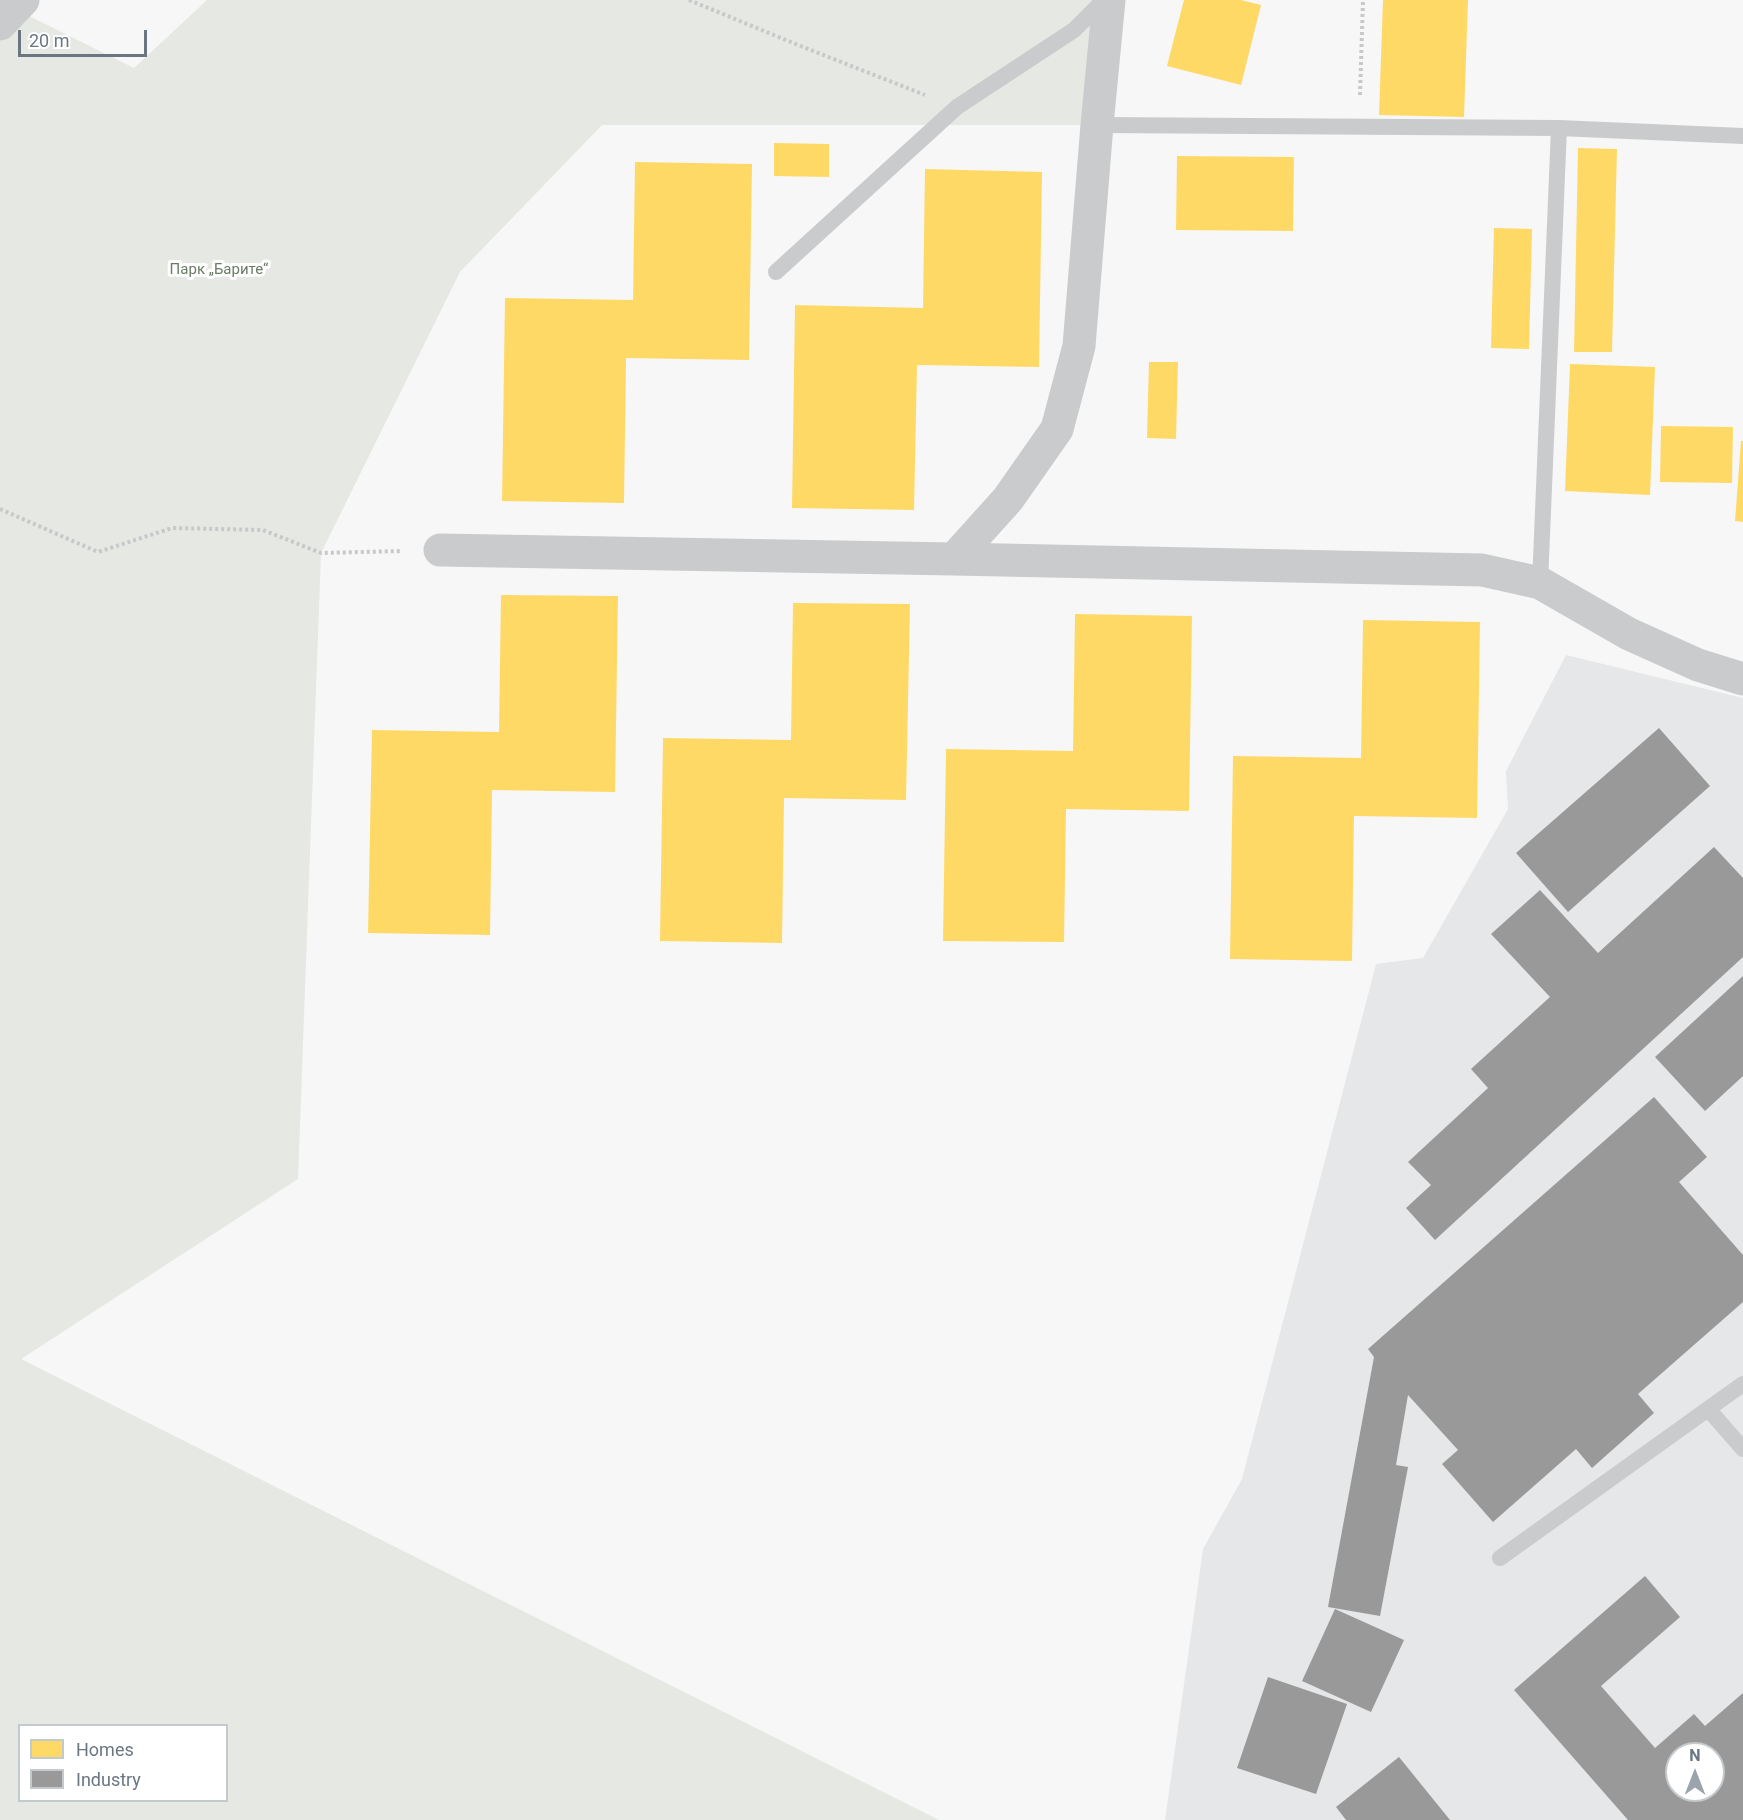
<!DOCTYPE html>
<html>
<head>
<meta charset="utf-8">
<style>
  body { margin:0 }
  #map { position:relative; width:1743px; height:1820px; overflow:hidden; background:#f7f7f7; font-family:Roboto,sans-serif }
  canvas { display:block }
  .legend { position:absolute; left:18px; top:1724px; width:210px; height:78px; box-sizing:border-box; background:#fff; border:2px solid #c3c9cd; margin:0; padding:8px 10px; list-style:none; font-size:18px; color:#6a7783 }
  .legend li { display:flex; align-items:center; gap:12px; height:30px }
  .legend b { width:30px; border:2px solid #c3c9cd }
  .north { position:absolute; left:1665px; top:1742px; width:60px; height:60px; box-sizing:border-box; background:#fff; border:2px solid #c3c9cd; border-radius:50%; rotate:0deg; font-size:16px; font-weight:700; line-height:24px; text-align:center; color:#6a7783 }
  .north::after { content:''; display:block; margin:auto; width:21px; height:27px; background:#9ba4ac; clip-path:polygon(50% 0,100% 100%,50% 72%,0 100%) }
  .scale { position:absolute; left:18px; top:30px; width:129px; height:27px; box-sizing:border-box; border:3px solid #6a7783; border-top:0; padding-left:8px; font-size:18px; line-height:21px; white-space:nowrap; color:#6a7783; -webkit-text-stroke:4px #fff; paint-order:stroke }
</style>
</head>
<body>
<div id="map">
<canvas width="1743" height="1820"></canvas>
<ul class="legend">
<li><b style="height:16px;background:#ffd966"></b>Homes</li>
<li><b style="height:16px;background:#999"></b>Industry</li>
</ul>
<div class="north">N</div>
<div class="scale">20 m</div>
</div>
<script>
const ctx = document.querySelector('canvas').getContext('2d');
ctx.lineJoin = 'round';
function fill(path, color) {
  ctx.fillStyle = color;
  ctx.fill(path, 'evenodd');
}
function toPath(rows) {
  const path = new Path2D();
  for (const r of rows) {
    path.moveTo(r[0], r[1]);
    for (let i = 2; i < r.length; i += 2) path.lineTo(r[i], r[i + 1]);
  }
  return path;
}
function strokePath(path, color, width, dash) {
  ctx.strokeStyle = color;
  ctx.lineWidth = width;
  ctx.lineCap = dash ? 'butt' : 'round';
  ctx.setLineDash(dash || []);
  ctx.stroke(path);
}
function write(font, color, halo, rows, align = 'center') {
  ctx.font = font + ' Roboto,sans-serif';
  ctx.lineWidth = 6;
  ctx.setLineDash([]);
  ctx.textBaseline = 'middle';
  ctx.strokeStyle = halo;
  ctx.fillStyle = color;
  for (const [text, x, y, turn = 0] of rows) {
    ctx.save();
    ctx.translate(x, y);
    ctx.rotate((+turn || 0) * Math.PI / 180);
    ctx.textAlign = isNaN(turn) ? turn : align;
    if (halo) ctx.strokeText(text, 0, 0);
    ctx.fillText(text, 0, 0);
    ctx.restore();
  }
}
fill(toPath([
  [1566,655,1743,698,1743,1820,1165,1820,1203,1549,1242,1479,1376,964,1423,958,1508,809,1506,771],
  [1677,1754,1713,1754,1713,1790,1677,1790]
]), '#e6e7e8');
fill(toPath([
  [207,0,1109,0,1097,125,602,125,460,272,321,553,298,1179,21,1359,939,1820,0,1820,0,24,15,9,134,68],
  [20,1726,226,1726,226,1800,20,1800]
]), '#e6e8e4');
fill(toPath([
  [1184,0,1241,0,1261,5,1241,85,1167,66],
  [1383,0,1468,0,1464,117,1379,115],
  [774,143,829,144,829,177,774,176],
  [1578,148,1617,149,1612,352,1574,352],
  [1177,156,1294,157,1293,231,1176,230],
  [635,162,752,164,749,360,626,358,624,503,502,501,505,298,633,300],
  [925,169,1042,172,1039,367,917,365,914,510,792,508,795,305,923,308],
  [1494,228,1532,229,1529,349,1491,348],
  [1149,362,1178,362,1176,439,1147,438],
  [1570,364,1655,367,1650,495,1565,491],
  [1661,426,1733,427,1732,483,1660,482],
  [1741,441,1743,441,1743,522,1735,521],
  [501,595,618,596,615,792,492,790,490,935,368,933,372,730,499,732],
  [793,603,910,604,906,800,784,798,782,943,660,941,663,738,791,740],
  [1075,614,1192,616,1189,811,1066,809,1064,942,943,941,946,749,1073,751],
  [1363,620,1480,622,1477,818,1354,816,1352,961,1230,959,1233,756,1361,758]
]), '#ffd966');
fill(toPath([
  [1659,728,1710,786,1568,912,1516,853],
  [1714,847,1743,878,1743,957,1435,1240,1406,1208,1431,1185,1408,1162,1488,1088,1471,1069,1550,997,1491,934,1540,890,1598,953],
  [1743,976,1743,1076,1705,1111,1655,1057],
  [1654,1097,1707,1157,1679,1182,1743,1255,1743,1302,1638,1394,1654,1413,1592,1468,1576,1449,1493,1522,1442,1464,1458,1450,1408,1395,1396,1465,1408,1467,1380,1616,1328,1607,1374,1357,1368,1349],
  [1645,1576,1680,1617,1601,1686,1655,1748,1694,1714,1705,1726,1743,1693,1743,1820,1628,1820,1514,1690],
  [1677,1754,1713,1754,1713,1790,1677,1790],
  [1335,1609,1404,1640,1371,1712,1302,1681],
  [1268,1677,1347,1704,1316,1794,1237,1768],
  [1399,1757,1450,1820,1346,1820,1336,1807]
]), '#999');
strokePath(toPath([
  [689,0,798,45,925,95],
  [1360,95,1363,0],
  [0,509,98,552,172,528,263,530,321,553,402,551]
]), '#c7c8c9', 4, [3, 3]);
strokePath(toPath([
  [1097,125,1559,128,1743,136],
  [776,272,957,107,1074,30,1104,0],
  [1540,583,1559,128],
  [1709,1410,1743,1449],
  [1500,1558,1743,1384]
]), '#cacbcc', 16);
strokePath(toPath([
  [0,24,23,0],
  [440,550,954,559,1008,499,1057,429,1079,346,1097,125,1109,0],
  [954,559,1482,570,1540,583,1629,634,1698,665,1743,679]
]), '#cacbcc', 33);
write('15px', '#6b7b68', '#fff', [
  ["Парк „Барите“",219,270]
]);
</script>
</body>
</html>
